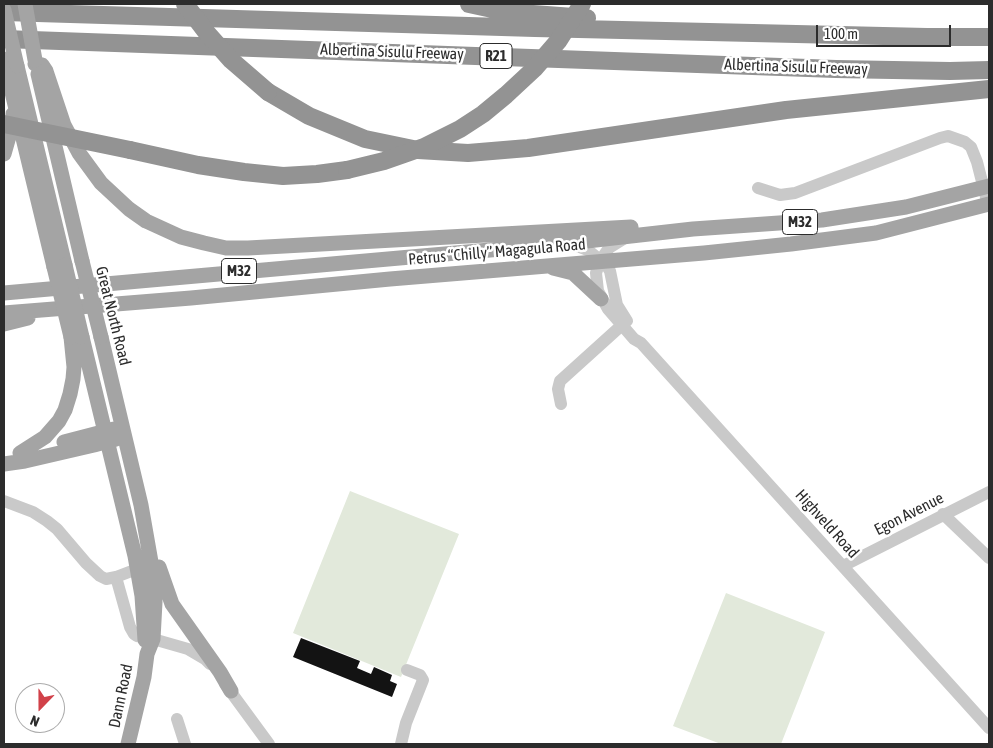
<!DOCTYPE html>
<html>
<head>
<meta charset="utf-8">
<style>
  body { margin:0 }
  #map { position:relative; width:993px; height:748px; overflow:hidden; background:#fff; font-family:"Asap Condensed",sans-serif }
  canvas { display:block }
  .frame { position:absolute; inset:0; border:5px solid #2c2c2c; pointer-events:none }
  .north { position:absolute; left:15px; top:683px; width:50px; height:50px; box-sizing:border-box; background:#fff; border:1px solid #ababab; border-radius:50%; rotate:202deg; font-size:14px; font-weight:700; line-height:20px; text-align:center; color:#2c2c2c }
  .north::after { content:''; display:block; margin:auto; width:18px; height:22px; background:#d14149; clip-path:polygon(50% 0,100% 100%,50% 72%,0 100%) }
  .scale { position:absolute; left:816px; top:25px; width:135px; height:22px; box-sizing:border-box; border:2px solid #2c2c2c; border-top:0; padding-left:6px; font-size:15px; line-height:18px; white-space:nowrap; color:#2c2c2c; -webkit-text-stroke:4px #fff; paint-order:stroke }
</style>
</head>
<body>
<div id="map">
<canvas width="993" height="748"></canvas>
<div class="frame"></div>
<div class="north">N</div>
<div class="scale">100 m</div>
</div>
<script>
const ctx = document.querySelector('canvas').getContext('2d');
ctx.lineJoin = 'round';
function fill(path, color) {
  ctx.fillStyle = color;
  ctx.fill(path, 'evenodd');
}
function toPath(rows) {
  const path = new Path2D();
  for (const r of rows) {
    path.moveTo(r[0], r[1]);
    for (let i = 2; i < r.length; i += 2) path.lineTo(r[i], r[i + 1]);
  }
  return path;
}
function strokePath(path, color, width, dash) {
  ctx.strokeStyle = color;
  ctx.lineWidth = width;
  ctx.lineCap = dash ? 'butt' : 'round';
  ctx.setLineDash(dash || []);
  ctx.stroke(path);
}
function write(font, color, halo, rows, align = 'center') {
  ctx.font = font + ' "Asap Condensed",sans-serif';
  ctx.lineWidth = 5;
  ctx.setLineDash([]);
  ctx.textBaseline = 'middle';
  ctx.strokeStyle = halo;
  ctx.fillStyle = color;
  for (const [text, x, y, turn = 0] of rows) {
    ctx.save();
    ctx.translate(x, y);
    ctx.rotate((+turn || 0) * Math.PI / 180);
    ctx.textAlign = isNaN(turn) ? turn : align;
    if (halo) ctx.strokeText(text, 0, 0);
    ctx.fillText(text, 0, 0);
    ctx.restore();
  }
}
fill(toPath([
  [350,491,459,534,401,677,293,633],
  [726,593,825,632,781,744,721,744,673,726]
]), '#e2e9db');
fill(toPath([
  [301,638,360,661,357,668,371,674,374,667,392,675,390,681,397,684,392,697,293,657]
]), '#131313');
strokePath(toPath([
  [758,188,780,195,795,193,940,138,948,136,965,142,971,147,977,162,988,205],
  [625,238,609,248,600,261,596,273,598,291,608,309,634,339,641,343,989,728],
  [569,243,588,250,606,265,610,271,617,305,627,321],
  [561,404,558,389,560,381,622,325],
  [4,501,33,512,47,521,57,529,86,563,100,576,106,579,116,577,137,569],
  [943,514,989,558],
  [843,566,989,492],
  [116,577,130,627,134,634,137,636,153,639,188,649,205,659,210,664],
  [225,684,269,744],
  [177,719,185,744],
  [401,744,406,723,423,680,420,675,407,670]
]), '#c9c9c9', 12);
strokePath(toPath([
  [4,59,54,267],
  [35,64,42,65,46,71,64,125,79,153,101,183,129,209,146,221,181,237,204,243,226,248,248,248,631,227],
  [17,66,65,265],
  [38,74,82,261],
  [4,154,12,126,13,114],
  [553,268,573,273,601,299],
  [4,293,569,243,693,229,822,220,906,207,989,186],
  [4,313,191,298,390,279,704,253,791,244,876,233,989,204],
  [4,324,28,318],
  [82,337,135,556,142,596,145,640],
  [101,337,141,505,154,579,155,602,153,639,147,654,144,677,128,744],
  [64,442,114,429],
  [20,453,45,437,59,421,65,410,70,394,73,379,74,367,71,337],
  [4,464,25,461,94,445,116,439],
  [159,567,172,604,220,672,231,691]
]), '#a4a4a4', 15);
strokePath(toPath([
  [469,4,506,12,587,18],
  [4,12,535,28,927,37,989,37],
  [4,39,836,69,950,71,989,70],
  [268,92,309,116,365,139,418,150,468,153,528,148,786,110,989,89],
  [130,150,198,165,244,172,283,176,317,174,347,170]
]), '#939393', 18);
strokePath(toPath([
  [25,4,35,60],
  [4,10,17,66],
  [82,261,101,337],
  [65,265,82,337],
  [54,267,71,337]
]), '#a4a4a4', 15);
strokePath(toPath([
  [185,4,207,33,231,60,268,92],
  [4,124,130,150],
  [347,170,384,161,424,147,460,129,483,114,506,95,534,69,559,40,582,4]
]), '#939393', 18);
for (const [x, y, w] of [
  [496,56,32],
  [800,222,35],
  [239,271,35]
]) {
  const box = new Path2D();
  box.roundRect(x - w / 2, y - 12.5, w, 25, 4);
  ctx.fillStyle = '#fff';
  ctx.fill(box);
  strokePath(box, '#2c2c2c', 1);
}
write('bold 15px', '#2c2c2c', null, [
  ["R21",496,56],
  ["M32",800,222],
  ["M32",239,271]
]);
write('16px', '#2c2c2c', '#fff', [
  ["Albertina Sisulu Freeway",392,52,2],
  ["Albertina Sisulu Freeway",796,67,2],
  ["Petrus “Chilly” Magagula Road",497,252,-5],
  ["Great North Road",113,316,76],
  ["Egon Avenue",909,514,-27],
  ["Highveld Road",827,524,48],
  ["Dann Road",121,696,-78]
]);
</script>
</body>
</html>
